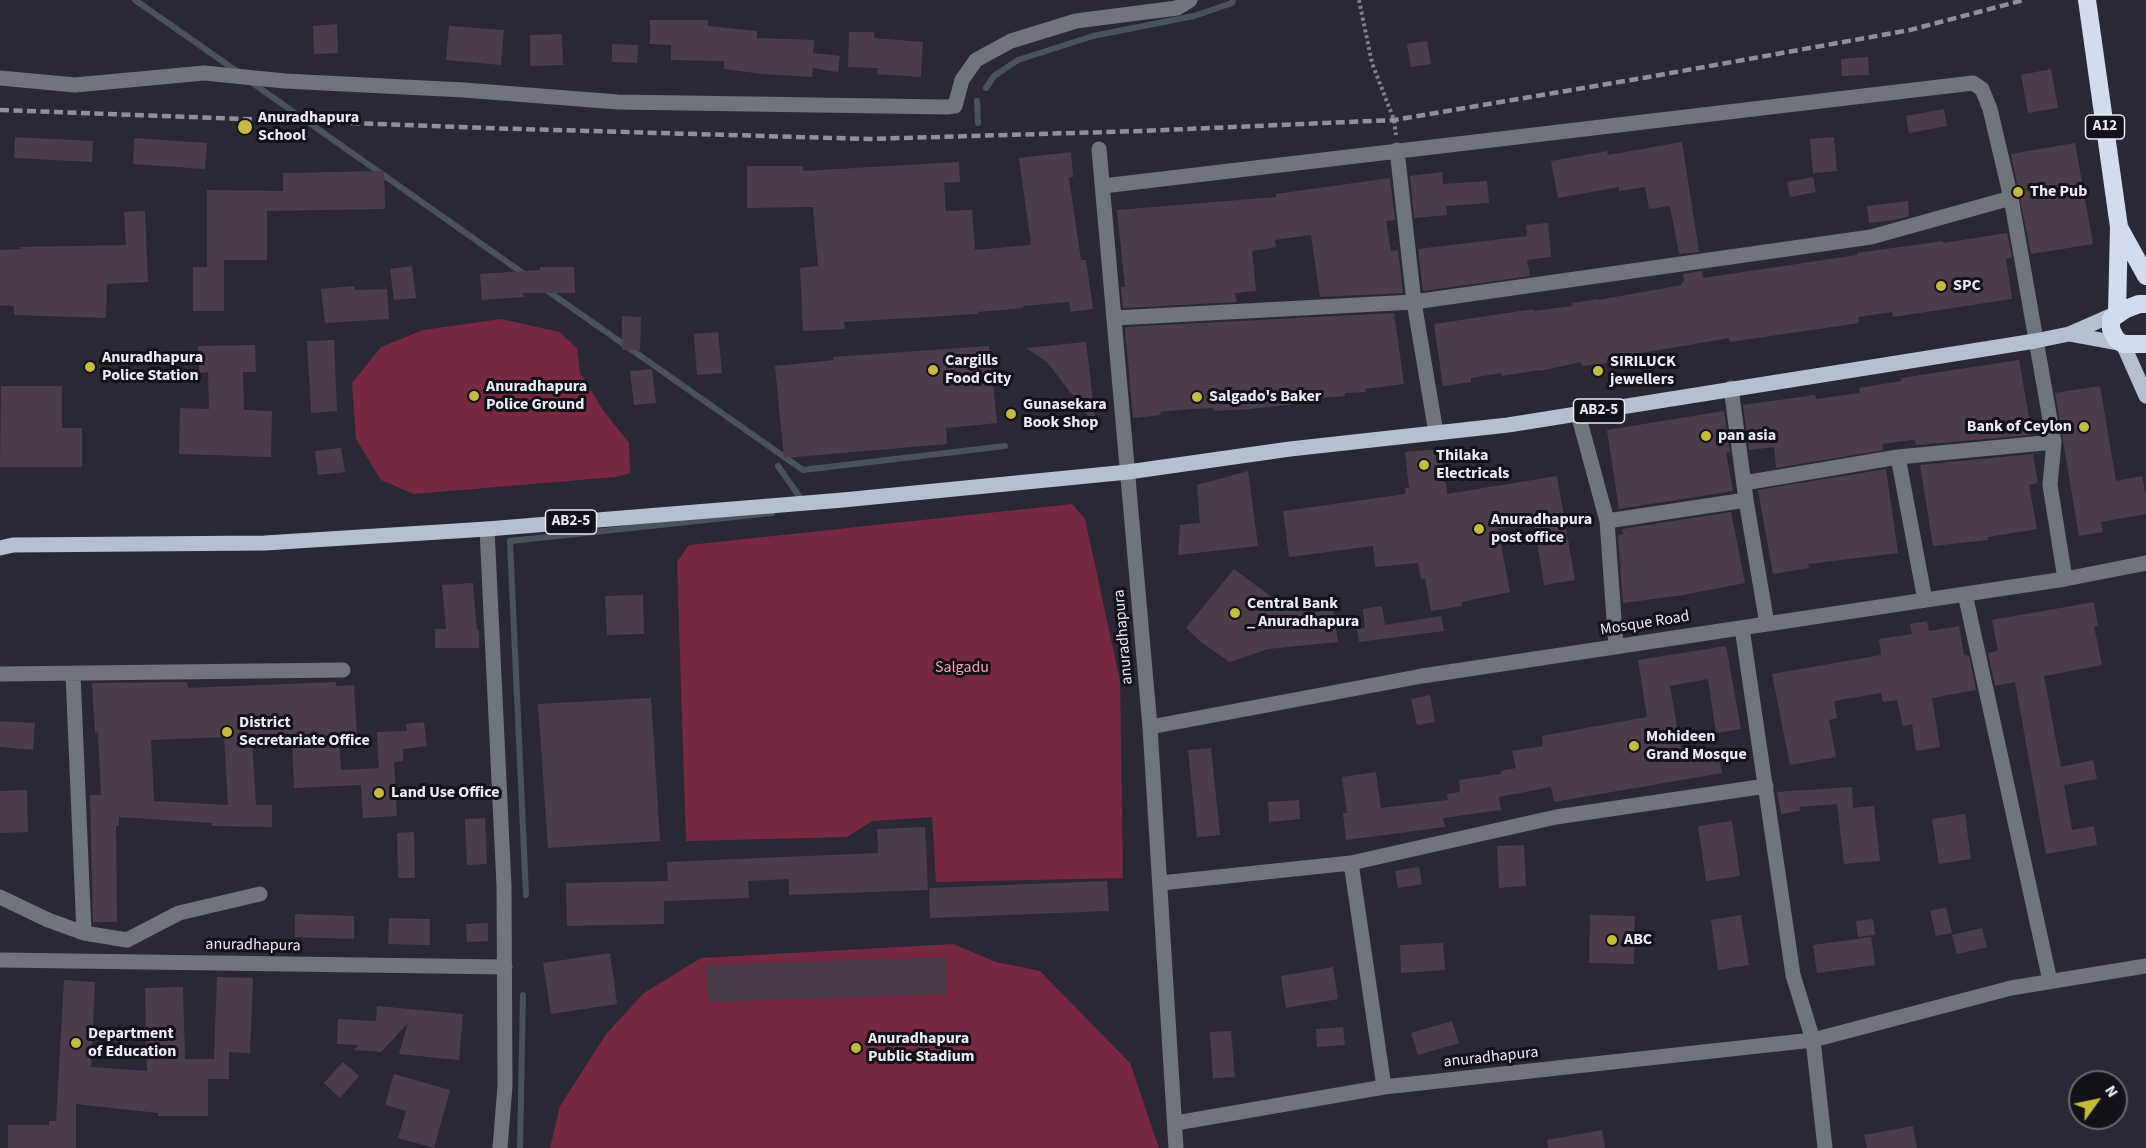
<!DOCTYPE html>
<html>
<head>
<meta charset="utf-8">
<style>
  body { margin:0 }
  #map { position:relative; width:2146px; height:1148px; overflow:hidden; background:#2b2836; font-family:"Source Sans 3",sans-serif }
  canvas { display:block }
  .north { position:absolute; left:2068px; top:1070px; width:60px; height:60px; box-sizing:border-box; background:#131218; border:2px solid #6a6870; border-radius:50%; rotate:57deg; font-size:16px; font-weight:700; line-height:24px; text-align:center; color:#eceaf4 }
  .north::after { content:''; display:block; margin:auto; width:21px; height:27px; background:#c2bd3f; clip-path:polygon(50% 0,100% 100%,50% 72%,0 100%) }
</style>
</head>
<body>
<div id="map">
<canvas width="2146" height="1148"></canvas>
<div class="north">N</div>
</div>
<script>
const ctx = document.querySelector('canvas').getContext('2d');
ctx.lineJoin = 'round';
function fill(path, color) {
  ctx.fillStyle = color;
  ctx.fill(path, 'evenodd');
}
function toPath(rows) {
  const path = new Path2D();
  for (const r of rows) {
    path.moveTo(r[0], r[1]);
    for (let i = 2; i < r.length; i += 2) path.lineTo(r[i], r[i + 1]);
  }
  return path;
}
function strokePath(path, color, width, dash) {
  ctx.strokeStyle = color;
  ctx.lineWidth = width;
  ctx.lineCap = dash ? 'butt' : 'round';
  ctx.setLineDash(dash || []);
  ctx.stroke(path);
}
function write(font, color, halo, rows, align = 'center') {
  ctx.font = font + ' "Source Sans 3",sans-serif';
  ctx.lineWidth = 6;
  ctx.setLineDash([]);
  ctx.textBaseline = 'middle';
  ctx.strokeStyle = halo;
  ctx.fillStyle = color;
  for (const [text, x, y, turn = 0] of rows) {
    ctx.save();
    ctx.translate(x, y);
    ctx.rotate((+turn || 0) * Math.PI / 180);
    ctx.textAlign = isNaN(turn) ? turn : align;
    if (halo) ctx.strokeText(text, 0, 0);
    ctx.fillText(text, 0, 0);
    ctx.restore();
  }
}
fill(toPath([
  [501,319,559,332,577,348,580,373,603,410,629,443,630,473,615,477,414,494,381,480,356,439,352,383,381,347,423,330],
  [1072,504,1085,519,1120,681,1123,878,936,882,932,817,872,821,847,837,686,841,677,562,689,545],
  [953,944,996,962,1040,971,1130,1063,1159,1148,550,1148,560,1106,607,1033,644,993,701,958]
]), '#772942');
strokePath(toPath([
  [135,0,238,72],
  [251,82,527,276],
  [986,88,994,76,1018,60,1093,36,1194,16,1232,3,1233,0],
  [977,101,978,123],
  [545,289,803,470,1005,446],
  [778,466,804,503],
  [526,895,510,541,772,513],
  [520,1148,523,995]
]), '#4a535a', 6);
fill(toPath([
  [650,20,708,20,708,26,757,31,757,38,814,40,813,53,840,56,838,72,813,68,812,77,763,74,724,69,724,61,671,60,671,45,650,44],
  [337,24,338,53,314,54,313,26],
  [449,26,504,30,501,65,446,60],
  [849,32,874,32,874,38,923,42,921,77,877,74,878,68,848,67],
  [562,34,563,65,530,66,530,35],
  [1427,41,1431,64,1411,67,1407,44],
  [612,44,638,45,637,63,612,62],
  [1868,57,1869,75,1842,76,1841,59],
  [2051,69,2058,108,2028,113,2021,75],
  [1944,109,1947,126,1909,133,1906,116],
  [15,137,93,141,92,162,14,158],
  [1834,137,1837,171,1813,173,1810,139],
  [134,138,207,143,205,169,133,164],
  [1682,142,1699,252,1679,254,1670,206,1649,209,1645,187,1619,191,1619,187,1558,198,1551,161,1607,151,1608,155],
  [2075,143,2093,244,2031,254,2011,154],
  [1071,152,1073,177,1069,178,1081,260,1086,260,1093,309,1070,312,1069,302,1023,306,1023,308,978,312,978,314,844,322,845,329,803,331,800,268,818,266,813,207,747,208,747,166,803,166,803,171,959,162,960,182,944,183,946,211,972,210,975,250,1031,245,1019,158],
  [384,171,385,209,267,211,267,260,224,260,224,311,193,311,193,267,207,267,207,190,283,191,283,173],
  [1442,172,1443,184,1487,181,1489,203,1446,206,1447,215,1414,218,1410,176],
  [1813,177,1816,192,1790,197,1787,182],
  [1390,178,1395,220,1386,221,1391,251,1398,250,1403,293,1320,297,1311,235,1275,240,1276,247,1252,251,1256,291,1235,293,1237,302,1123,308,1121,287,1125,287,1117,210,1276,197,1276,194],
  [1908,201,1909,216,1894,220,1869,223,1867,206],
  [145,211,148,282,107,284,106,318,14,315,14,306,0,305,0,250,21,249,21,247,126,245,124,212],
  [1548,223,1551,257,1527,260,1530,276,1423,291,1418,249,1527,236,1526,225],
  [2007,233,2012,258,2006,259,2012,299,1893,317,1892,312,1858,317,1859,323,1730,342,1729,338,1607,359,1607,363,1582,366,1581,362,1539,371,1539,370,1502,376,1501,373,1471,378,1471,382,1443,386,1434,324,1534,309,1534,311,1573,306,1572,303,1598,299,1598,300,1682,285,1682,282,1684,282,1683,274,1702,271,1703,278,1857,255,1857,253,1943,241,1943,243],
  [412,266,416,298,394,300,390,269],
  [540,267,574,267,575,293,523,293,524,297,482,300,480,274,540,270],
  [354,286,355,290,387,289,389,319,325,323,321,289],
  [1394,313,1404,384,1365,389,1366,392,1345,393,1345,396,1311,399,1312,402,1249,409,1214,411,1213,408,1190,409,1160,412,1161,415,1133,418,1125,327],
  [622,316,641,317,640,350,622,350],
  [718,332,722,373,697,375,694,334],
  [334,340,337,411,311,413,307,341],
  [1086,342,1096,426,1047,362,1026,348],
  [255,345,256,372,243,372,244,410,272,411,271,457,179,454,180,408,209,409,208,372,199,373,198,346],
  [989,346,997,423,946,428,947,444,784,458,775,366,834,360,833,357],
  [2019,360,2031,428,2029,428,2030,435,1916,445,1915,440,1911,440,1882,444,1883,450,1776,468,1774,447,1749,450,1743,405,1815,395,1816,399,1860,393,1859,388,1901,381,1901,378],
  [652,369,656,403,634,405,630,371],
  [1,386,62,386,62,428,82,428,82,467,0,467],
  [2100,386,2116,481,2142,476,2146,496,2146,514,2101,522,2103,532,2079,536,2055,393],
  [1724,411,1730,452,1726,453,1733,491,1619,509,1607,430],
  [341,448,345,472,318,475,315,451],
  [1441,449,1444,483,1446,483,1447,494,1557,476,1575,580,1544,585,1534,523,1498,529,1510,592,1462,602,1462,606,1431,611,1425,578,1421,579,1418,563,1375,567,1373,546,1289,557,1283,511,1406,494,1405,488,1409,488,1405,452],
  [2033,454,2038,483,2029,485,2037,529,1988,537,1988,540,1933,546,1920,465],
  [1886,469,1898,553,1808,564,1809,568,1773,574,1758,490],
  [1248,471,1258,546,1178,555,1180,525,1200,523,1197,485],
  [1731,512,1745,583,1683,595,1623,603,1618,535,1623,534,1622,529],
  [1234,569,1289,610,1306,608,1307,613,1333,610,1338,642,1268,649,1230,662,1202,643,1186,628],
  [473,583,477,630,479,630,479,648,435,648,435,629,446,629,442,585],
  [643,595,644,634,607,635,605,596],
  [2094,602,2098,626,2094,626,2102,665,2044,676,2061,767,2093,760,2097,779,2064,785,2072,830,2094,826,2097,845,2046,854,2015,682,1995,686,1988,653,1998,651,1992,620],
  [1382,606,1385,625,1441,616,1444,631,1359,642,1357,629,1365,628,1363,609],
  [1927,621,1929,631,1959,626,1964,655,1969,656,1976,690,1932,698,1940,747,1916,751,1912,724,1903,726,1897,700,1883,702,1881,693,1834,701,1837,718,1829,720,1836,757,1790,765,1772,674,1881,655,1879,639,1912,634,1910,624],
  [1726,646,1741,729,1716,733,1708,679,1670,686,1682,755,1717,749,1722,773,1554,802,1551,787,1499,797,1501,810,1443,818,1445,827,1346,840,1343,813,1347,813,1342,777,1376,772,1381,808,1448,800,1447,794,1460,792,1459,780,1501,774,1501,771,1516,768,1512,751,1543,746,1542,736,1647,717,1638,660],
  [187,682,188,688,336,682,336,686,354,685,357,737,339,737,341,770,379,768,377,732,407,731,406,724,424,722,427,746,403,749,403,761,394,762,397,816,363,818,361,785,294,788,292,737,252,739,256,805,272,805,272,827,212,826,212,823,119,817,119,826,116,826,117,922,93,922,90,795,101,795,98,732,95,733,92,683],
  [224,737,228,805,154,801,151,740],
  [1430,695,1435,722,1417,725,1411,699],
  [651,698,660,841,548,848,538,704],
  [0,721,35,723,33,750,0,747],
  [1211,748,1220,835,1197,837,1188,750],
  [1852,787,1853,808,1874,806,1880,861,1844,864,1837,804,1799,807,1800,811,1781,814,1777,792],
  [27,790,28,832,0,833,0,791],
  [1299,800,1300,819,1269,822,1268,802],
  [1965,814,1971,859,1939,864,1932,819],
  [485,818,487,864,467,865,465,819],
  [1732,821,1740,876,1706,881,1698,826],
  [925,827,928,890,789,895,789,879,748,881,749,898,664,901,664,924,567,926,566,883,668,881,667,862,878,853,877,829],
  [414,832,415,878,398,878,397,833],
  [1524,845,1526,886,1499,888,1497,846],
  [1419,867,1422,884,1398,888,1395,871],
  [1107,881,1109,911,930,918,929,888],
  [1946,907,1952,933,1936,936,1930,911],
  [295,914,354,916,354,939,295,937],
  [1590,915,1635,916,1634,964,1589,963],
  [1741,915,1749,965,1718,970,1711,920],
  [389,918,430,919,430,945,388,944],
  [1873,919,1875,935,1858,937,1856,921],
  [488,923,488,941,467,942,466,924],
  [1982,928,1987,947,1957,954,1952,935],
  [1871,937,1875,965,1817,973,1813,945],
  [1443,943,1445,970,1401,973,1400,945],
  [610,953,617,1004,551,1014,543,963],
  [946,957,947,994,708,1002,706,965],
  [1333,967,1338,999,1286,1008,1281,976],
  [217,977,253,978,250,1053,229,1052,229,1079,208,1079,208,1116,158,1116,158,1113,76,1104,76,1148,8,1148,8,1125,49,1125,49,1121,56,1121,64,980,95,982,91,1067,147,1071,145,988,183,987,185,1059,214,1059],
  [377,1006,463,1014,459,1060,399,1054,408,1023,381,1052,354,1050,359,1045,337,1044,338,1019,376,1021],
  [1452,1021,1459,1043,1418,1055,1411,1033],
  [1343,1027,1345,1045,1317,1047,1316,1029],
  [1231,1031,1235,1077,1213,1078,1210,1032],
  [343,1062,359,1076,340,1098,324,1083],
  [394,1074,450,1090,434,1148,398,1138,406,1111,385,1105],
  [1913,1126,1917,1148,1867,1148,1864,1135],
  [1602,1130,1605,1148,1548,1148,1547,1140]
]), '#4b3e4a');
strokePath(toPath([
  [1359,0,1372,63,1394,120,1396,135]
]), '#83808c', 4, [3, 3]);
strokePath(toPath([
  [0,78,75,85,204,73,285,81,464,90,618,102,947,107,955,106,962,80,976,60,1011,41,1076,21,1177,8,1190,0],
  [1099,149,1150,727,1176,1148],
  [1397,150,1414,302,1436,433],
  [1103,186,1973,83,1982,89,1990,109,2011,198],
  [1115,318,1414,302,1871,237,2011,198,2054,442,2050,485,2065,579],
  [1731,388,1746,500,1767,624],
  [1578,414,1607,521,1616,647],
  [1898,457,1925,600],
  [1744,483,1898,457,2054,442],
  [1607,521,1746,500],
  [487,529,504,886,505,1086,500,1148],
  [1965,594,2050,981],
  [1742,628,1793,975,1813,1040,2011,988,2146,966],
  [0,674,343,670],
  [73,674,84,933],
  [1150,727,1422,676,2065,579,2146,563],
  [1351,863,1384,1087],
  [1161,883,1351,863,1556,817,1766,786],
  [0,897,48,920,84,933,127,940,179,913,260,894],
  [0,960,505,967],
  [1176,1123,1384,1087,1813,1040,1825,1148]
]), '#70747b', 15);
strokePath(toPath([
  [2069,334,2123,344,2146,396],
  [0,548,13,545,265,543,487,529,843,500,1128,472,1290,449,1508,425,2035,341,2069,334,2117,313]
]), '#b6bfcd', 15);
strokePath(toPath([
  [2087,0,2119,227,2117,313],
  [2120,229,2146,276],
  [2146,304,2139,304,2126,309,2111,319,2111,329,2116,339,2123,344,2146,344]
]), '#d2dced', 18);
strokePath(toPath([
  [0,110,486,128,869,139,1141,131,1394,120,1643,78,1910,30,2024,0]
]), '#928f9b', 4.5, [9, 4.5]);
for (const [x, y, r, color] of [
  [245,127,8,"#c2bd3f"],
  [2018,192,6,"#c2bd3f"],
  [1941,286,6,"#c2bd3f"],
  [90,367,6,"#c2bd3f"],
  [933,370,6,"#c2bd3f"],
  [1598,371,6,"#c2bd3f"],
  [474,396,6,"#c2bd3f"],
  [1197,397,6,"#c2bd3f"],
  [1011,414,6,"#c2bd3f"],
  [2084,427,6,"#c2bd3f"],
  [1706,436,6,"#c2bd3f"],
  [1424,465,6,"#c2bd3f"],
  [1479,529,6,"#c2bd3f"],
  [1235,613,6,"#c2bd3f"],
  [227,732,6,"#c2bd3f"],
  [1634,746,6,"#c2bd3f"],
  [379,793,6,"#c2bd3f"],
  [1612,940,6,"#c2bd3f"],
  [76,1043,6,"#c2bd3f"],
  [856,1048,6,"#c2bd3f"]
]) {
  const dot = new Path2D();
  dot.arc(x, y, r, 0, 2 * Math.PI);
  ctx.fillStyle = color;
  ctx.fill(dot);
  strokePath(dot, '#131218', 2);
}
for (const [x, y, w] of [
  [2105,127,39],
  [1599,411,51],
  [571,522,51]
]) {
  const box = new Path2D();
  box.roundRect(x - w / 2, y - 12, w, 24, 4.5);
  ctx.fillStyle = '#131218';
  ctx.fill(box);
  strokePath(box, '#eceaf4', 1.5);
}
write('bold 15px', '#eceaf4', null, [
  ["A12",2105,127],
  ["AB2-5",1599,411],
  ["AB2-5",571,522]
]);
write('bold 16px', '#eceaf4', '#131218', [
  ["Anuradhapura",258,118],
  ["School",258,136],
  ["The Pub",2030,192],
  ["SPC",1953,286],
  ["Anuradhapura",102,358],
  ["Police Station",102,376],
  ["Cargills",945,361],
  ["Food City",945,379],
  ["SIRILUCK",1610,362],
  ["jewellers",1610,380],
  ["Anuradhapura",486,387],
  ["Police Ground",486,405],
  ["Salgado's Baker",1209,397],
  ["Gunasekara",1023,405],
  ["Book Shop",1023,423],
  ["Bank of Ceylon",2072,427,"right"],
  ["pan asia",1718,436],
  ["Thilaka",1436,456],
  ["Electricals",1436,474],
  ["Anuradhapura",1491,520],
  ["post office",1491,538],
  ["Central Bank",1247,604],
  ["_ Anuradhapura",1247,622],
  ["District",239,723],
  ["Secretariate Office",239,741],
  ["Mohideen",1646,737],
  ["Grand Mosque",1646,755],
  ["Land Use Office",391,793],
  ["ABC",1624,940],
  ["Department",88,1034],
  ["of Education",88,1052],
  ["Anuradhapura",868,1039],
  ["Public Stadium",868,1057]
], 'left');
write('16px', '#eceaf4', '#131218', [
  ["Mosque Road",1645,624,-9],
  ["anuradhapura",1124,637,-95],
  ["anuradhapura",253,946,1],
  ["anuradhapura",1491,1058,-6]
]);
write('16px', '#fc9eb6', '#131218', [
  ["Salgadu",962,668]
]);
</script>
</body>
</html>
